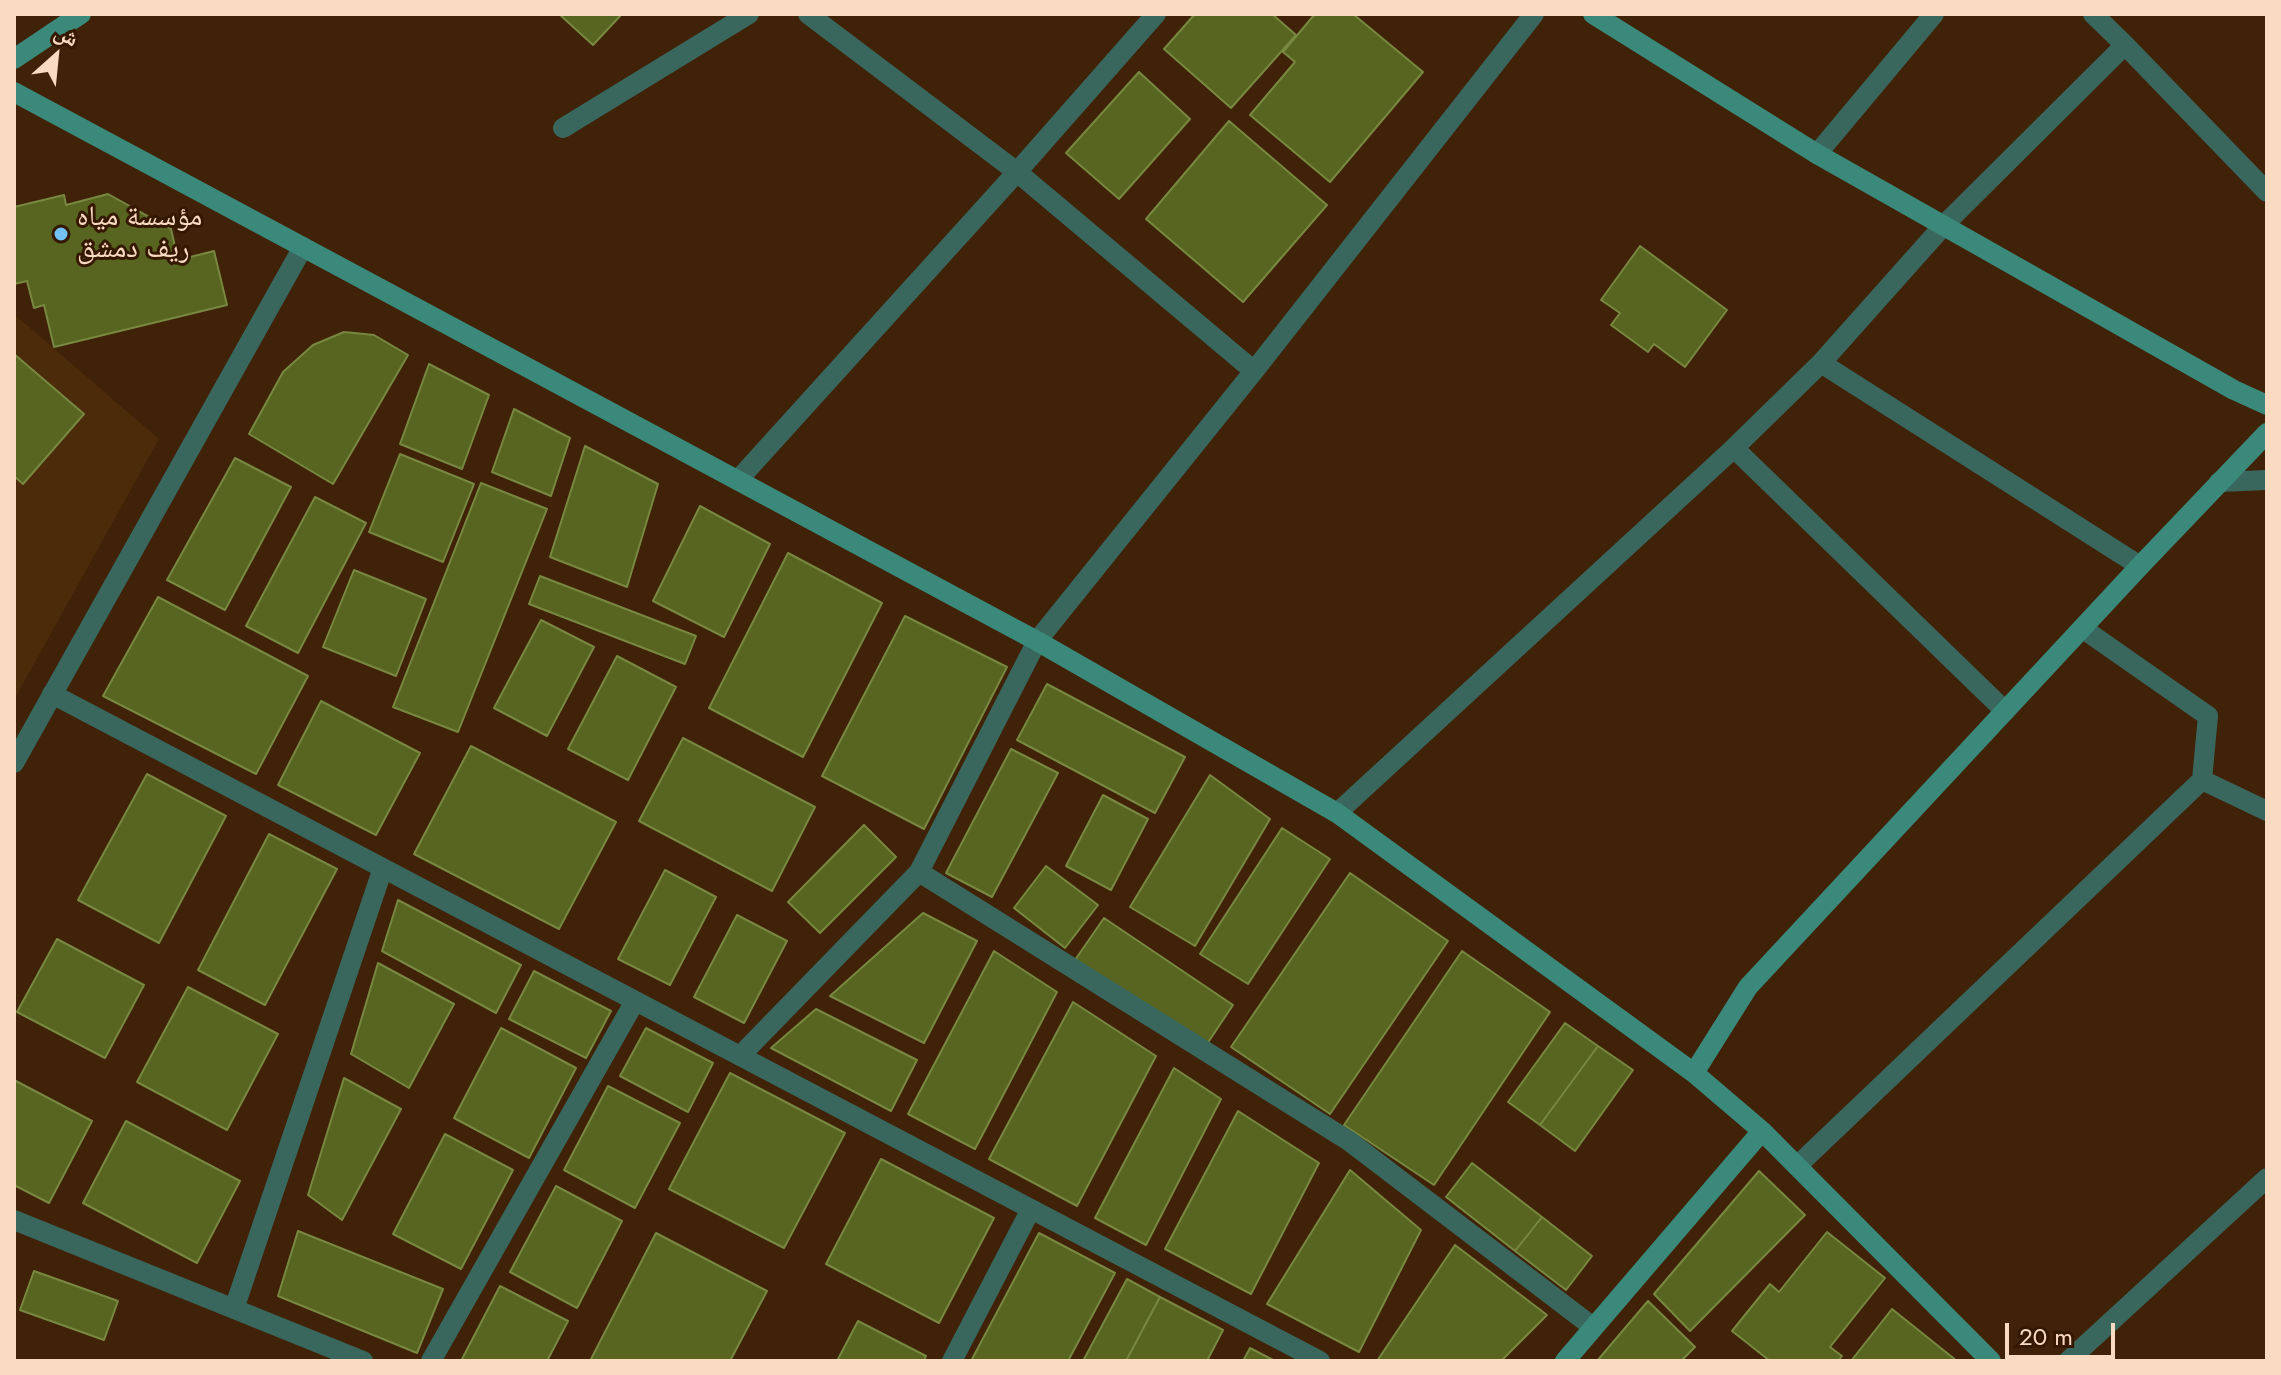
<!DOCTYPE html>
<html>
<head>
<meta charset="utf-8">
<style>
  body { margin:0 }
  #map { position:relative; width:2281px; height:1375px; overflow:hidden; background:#3f2207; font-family:Jost,"Noto Naskh Arabic",sans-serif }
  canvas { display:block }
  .frame { position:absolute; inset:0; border:16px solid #fadac0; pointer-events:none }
  .north { position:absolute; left:16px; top:16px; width:80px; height:80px; -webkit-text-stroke:6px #351800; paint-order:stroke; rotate:27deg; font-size:22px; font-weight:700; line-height:32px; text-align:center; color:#fadac0 }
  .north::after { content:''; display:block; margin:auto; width:28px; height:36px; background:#fadac0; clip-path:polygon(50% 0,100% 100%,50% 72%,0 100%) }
  .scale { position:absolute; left:2005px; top:1323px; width:110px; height:36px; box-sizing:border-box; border:4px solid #fadac0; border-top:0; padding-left:10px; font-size:24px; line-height:28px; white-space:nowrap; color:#fadac0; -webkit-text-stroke:6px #351800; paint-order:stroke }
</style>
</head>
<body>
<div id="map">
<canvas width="2281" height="1375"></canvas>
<div class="frame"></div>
<div class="north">ش</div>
<div class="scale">20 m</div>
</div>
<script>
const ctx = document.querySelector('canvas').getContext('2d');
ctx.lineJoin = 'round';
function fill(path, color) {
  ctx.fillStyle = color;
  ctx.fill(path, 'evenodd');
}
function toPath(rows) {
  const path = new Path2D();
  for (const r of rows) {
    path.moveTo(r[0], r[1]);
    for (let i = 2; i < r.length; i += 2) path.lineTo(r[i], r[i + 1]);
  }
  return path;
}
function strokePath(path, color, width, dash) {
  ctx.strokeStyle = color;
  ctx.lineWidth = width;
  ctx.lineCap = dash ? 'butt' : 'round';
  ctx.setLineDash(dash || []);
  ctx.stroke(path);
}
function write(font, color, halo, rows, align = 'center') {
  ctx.font = font + ' Jost,"Noto Naskh Arabic",sans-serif';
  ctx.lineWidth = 6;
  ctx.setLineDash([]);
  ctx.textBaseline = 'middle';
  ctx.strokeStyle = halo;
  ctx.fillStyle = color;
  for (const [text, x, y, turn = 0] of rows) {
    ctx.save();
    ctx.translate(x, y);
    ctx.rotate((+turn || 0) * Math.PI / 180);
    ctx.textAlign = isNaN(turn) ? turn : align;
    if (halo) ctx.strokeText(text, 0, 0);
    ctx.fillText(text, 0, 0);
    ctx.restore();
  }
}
fill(toPath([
  [14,314,159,439,14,700]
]), '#4c2b0b');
const building = toPath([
  [559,14,622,14,593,45,559,14],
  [1195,14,1272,14,1296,35,1231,108,1164,49,1195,14],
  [1315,14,1353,14,1423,72,1330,182,1250,115,1295,62,1283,52,1315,14],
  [1139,72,1190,119,1119,199,1066,153,1139,72],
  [1229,121,1327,205,1243,302,1146,219,1229,121],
  [108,194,171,229,178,260,214,251,227,305,54,347,44,305,34,308,27,281,14,284,14,207,64,195,66,205,108,194],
  [1640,246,1727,310,1685,367,1654,344,1648,352,1611,325,1620,313,1601,300,1640,246],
  [344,332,374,335,408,355,333,484,249,434,283,372,313,345,344,332],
  [14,354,84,414,23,484,14,476,14,354],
  [429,364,489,395,462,469,400,444,429,364],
  [514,409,570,438,551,496,492,472,514,409],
  [585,446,658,484,627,587,550,557,585,446],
  [400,454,474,484,443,562,369,532,400,454],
  [235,458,291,487,225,610,167,580,235,458],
  [481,483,547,509,458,732,393,707,481,483],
  [315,497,366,523,298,653,246,626,315,497],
  [700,506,770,544,724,637,653,601,700,506],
  [788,553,882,603,803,757,709,708,788,553],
  [354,570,426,599,396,676,323,647,354,570],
  [540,576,696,636,685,664,529,604,540,576],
  [158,597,308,676,256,774,103,696,158,597],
  [905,616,1007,667,924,829,822,776,905,616],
  [541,620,594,647,547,736,494,708,541,620],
  [617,656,676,687,628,780,568,749,617,656],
  [1047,684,1185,757,1155,813,1017,740,1047,684],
  [321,701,420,753,376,835,278,785,321,701],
  [683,738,815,807,772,891,639,821,683,738],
  [471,746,616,822,559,929,414,854,471,746],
  [1011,749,1058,773,992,897,946,873,1011,749],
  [147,774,226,816,159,943,78,900,147,774],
  [1210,775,1270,819,1195,946,1130,907,1210,775],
  [1103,795,1148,819,1111,890,1066,866,1103,795],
  [864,825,896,857,820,933,788,902,864,825],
  [1282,828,1330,859,1248,984,1200,954,1282,828],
  [269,834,337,869,265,1005,198,970,269,834],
  [1046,866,1098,905,1065,948,1014,908,1046,866],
  [665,870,716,897,670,985,618,959,665,870],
  [1350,873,1448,941,1330,1114,1231,1047,1350,873],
  [398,900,521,965,496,1013,382,951,398,900],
  [923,913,977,941,924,1043,830,996,923,913],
  [737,915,787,941,744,1023,694,997,737,915],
  [1104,918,1233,1005,1205,1047,1075,960,1104,918],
  [57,939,144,985,105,1058,17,1012,57,939],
  [994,951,1057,992,975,1149,908,1114,994,951],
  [1462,951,1550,1012,1434,1185,1344,1125,1462,951],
  [378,963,454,1004,409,1088,351,1054,378,963],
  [534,971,611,1011,586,1058,509,1019,534,971],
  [188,987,278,1034,227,1130,137,1082,188,987],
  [1073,1002,1156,1056,1077,1206,989,1159,1073,1002],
  [816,1009,917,1060,891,1111,771,1048,816,1009],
  [1565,1023,1598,1046,1540,1125,1508,1102,1565,1023],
  [501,1028,576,1068,529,1158,454,1118,501,1028],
  [646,1028,713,1063,688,1112,620,1076,646,1028],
  [1598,1046,1633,1070,1575,1151,1540,1125,1598,1046],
  [1174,1068,1221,1099,1146,1245,1095,1218,1174,1068],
  [730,1073,845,1133,784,1248,669,1189,730,1073],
  [344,1078,401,1109,342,1220,308,1195,344,1078],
  [14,1080,92,1121,49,1203,14,1185,14,1080],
  [608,1086,680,1123,635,1208,564,1170,608,1086],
  [1238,1111,1319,1163,1251,1294,1165,1249,1238,1111],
  [126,1121,240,1181,197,1263,83,1203,126,1121],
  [445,1134,513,1170,461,1269,393,1234,445,1134],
  [881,1159,994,1218,939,1323,826,1264,881,1159],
  [1472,1163,1542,1217,1515,1251,1446,1197,1472,1163],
  [1350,1170,1421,1230,1359,1352,1267,1304,1350,1170],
  [1759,1171,1805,1215,1690,1331,1654,1294,1759,1171],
  [556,1186,622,1221,577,1308,510,1272,556,1186],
  [1542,1217,1592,1256,1566,1290,1515,1251,1542,1217],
  [298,1231,443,1289,417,1353,278,1296,298,1231],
  [1827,1232,1885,1278,1830,1347,1842,1356,1838,1361,1770,1361,1732,1331,1770,1284,1779,1292,1827,1232],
  [656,1233,767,1291,730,1361,590,1361,656,1233],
  [1039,1233,1115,1273,1068,1361,971,1361,1039,1233],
  [1455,1245,1547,1315,1501,1361,1377,1361,1455,1245],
  [34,1271,118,1301,104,1340,20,1310,34,1271],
  [1127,1279,1160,1297,1126,1361,1083,1361,1127,1279],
  [500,1286,568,1321,547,1361,461,1361,500,1286],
  [1160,1297,1223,1330,1207,1361,1126,1361,1160,1297],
  [1648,1301,1695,1347,1681,1361,1597,1361,1648,1301],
  [1892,1309,1957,1361,1851,1361,1892,1309],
  [858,1321,926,1356,924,1361,837,1361,858,1321],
  [1250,1348,1275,1361,1243,1361,1250,1348]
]);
fill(building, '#576520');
strokePath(building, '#788840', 2);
strokePath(toPath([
  [808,14,1017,172,1254,371],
  [2093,14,2125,45,2267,192],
  [2125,45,1944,225,1821,363,2140,566],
  [563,128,749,14],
  [1817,154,1934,14],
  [1821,363,1734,448,2005,711],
  [738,480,1017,172,1156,14],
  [2219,482,2267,480],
  [52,694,1320,1361],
  [14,763,303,247],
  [2202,780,2267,811],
  [1337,813,1734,448],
  [919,872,1349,1141,1593,1327],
  [740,1056,919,872,1037,641,1254,371,1534,14],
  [1797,1166,2202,780,2208,716,2082,628],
  [14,1220,363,1361],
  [234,1309,383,868],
  [431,1361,635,1001],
  [952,1361,1031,1209],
  [2068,1361,2267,1178]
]), '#39675e', 20);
strokePath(toPath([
  [1593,14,1817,154,2234,390,2267,405],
  [14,59,81,14],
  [14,92,1037,641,1337,813,1694,1073,1762,1131,1991,1361],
  [1694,1073,1748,987,2140,566,2267,433],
  [1565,1361,1762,1131]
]), '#3b897b', 20);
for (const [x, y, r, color] of [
  [61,234,8,"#73c1f5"]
]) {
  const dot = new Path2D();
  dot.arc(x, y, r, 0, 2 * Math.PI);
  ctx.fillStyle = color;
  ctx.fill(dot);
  strokePath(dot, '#351800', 3);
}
write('28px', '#fadac0', '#351800', [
  ["مؤسسة مياه",77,218],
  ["ريف دمشق",77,250]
], 'left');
</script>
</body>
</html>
